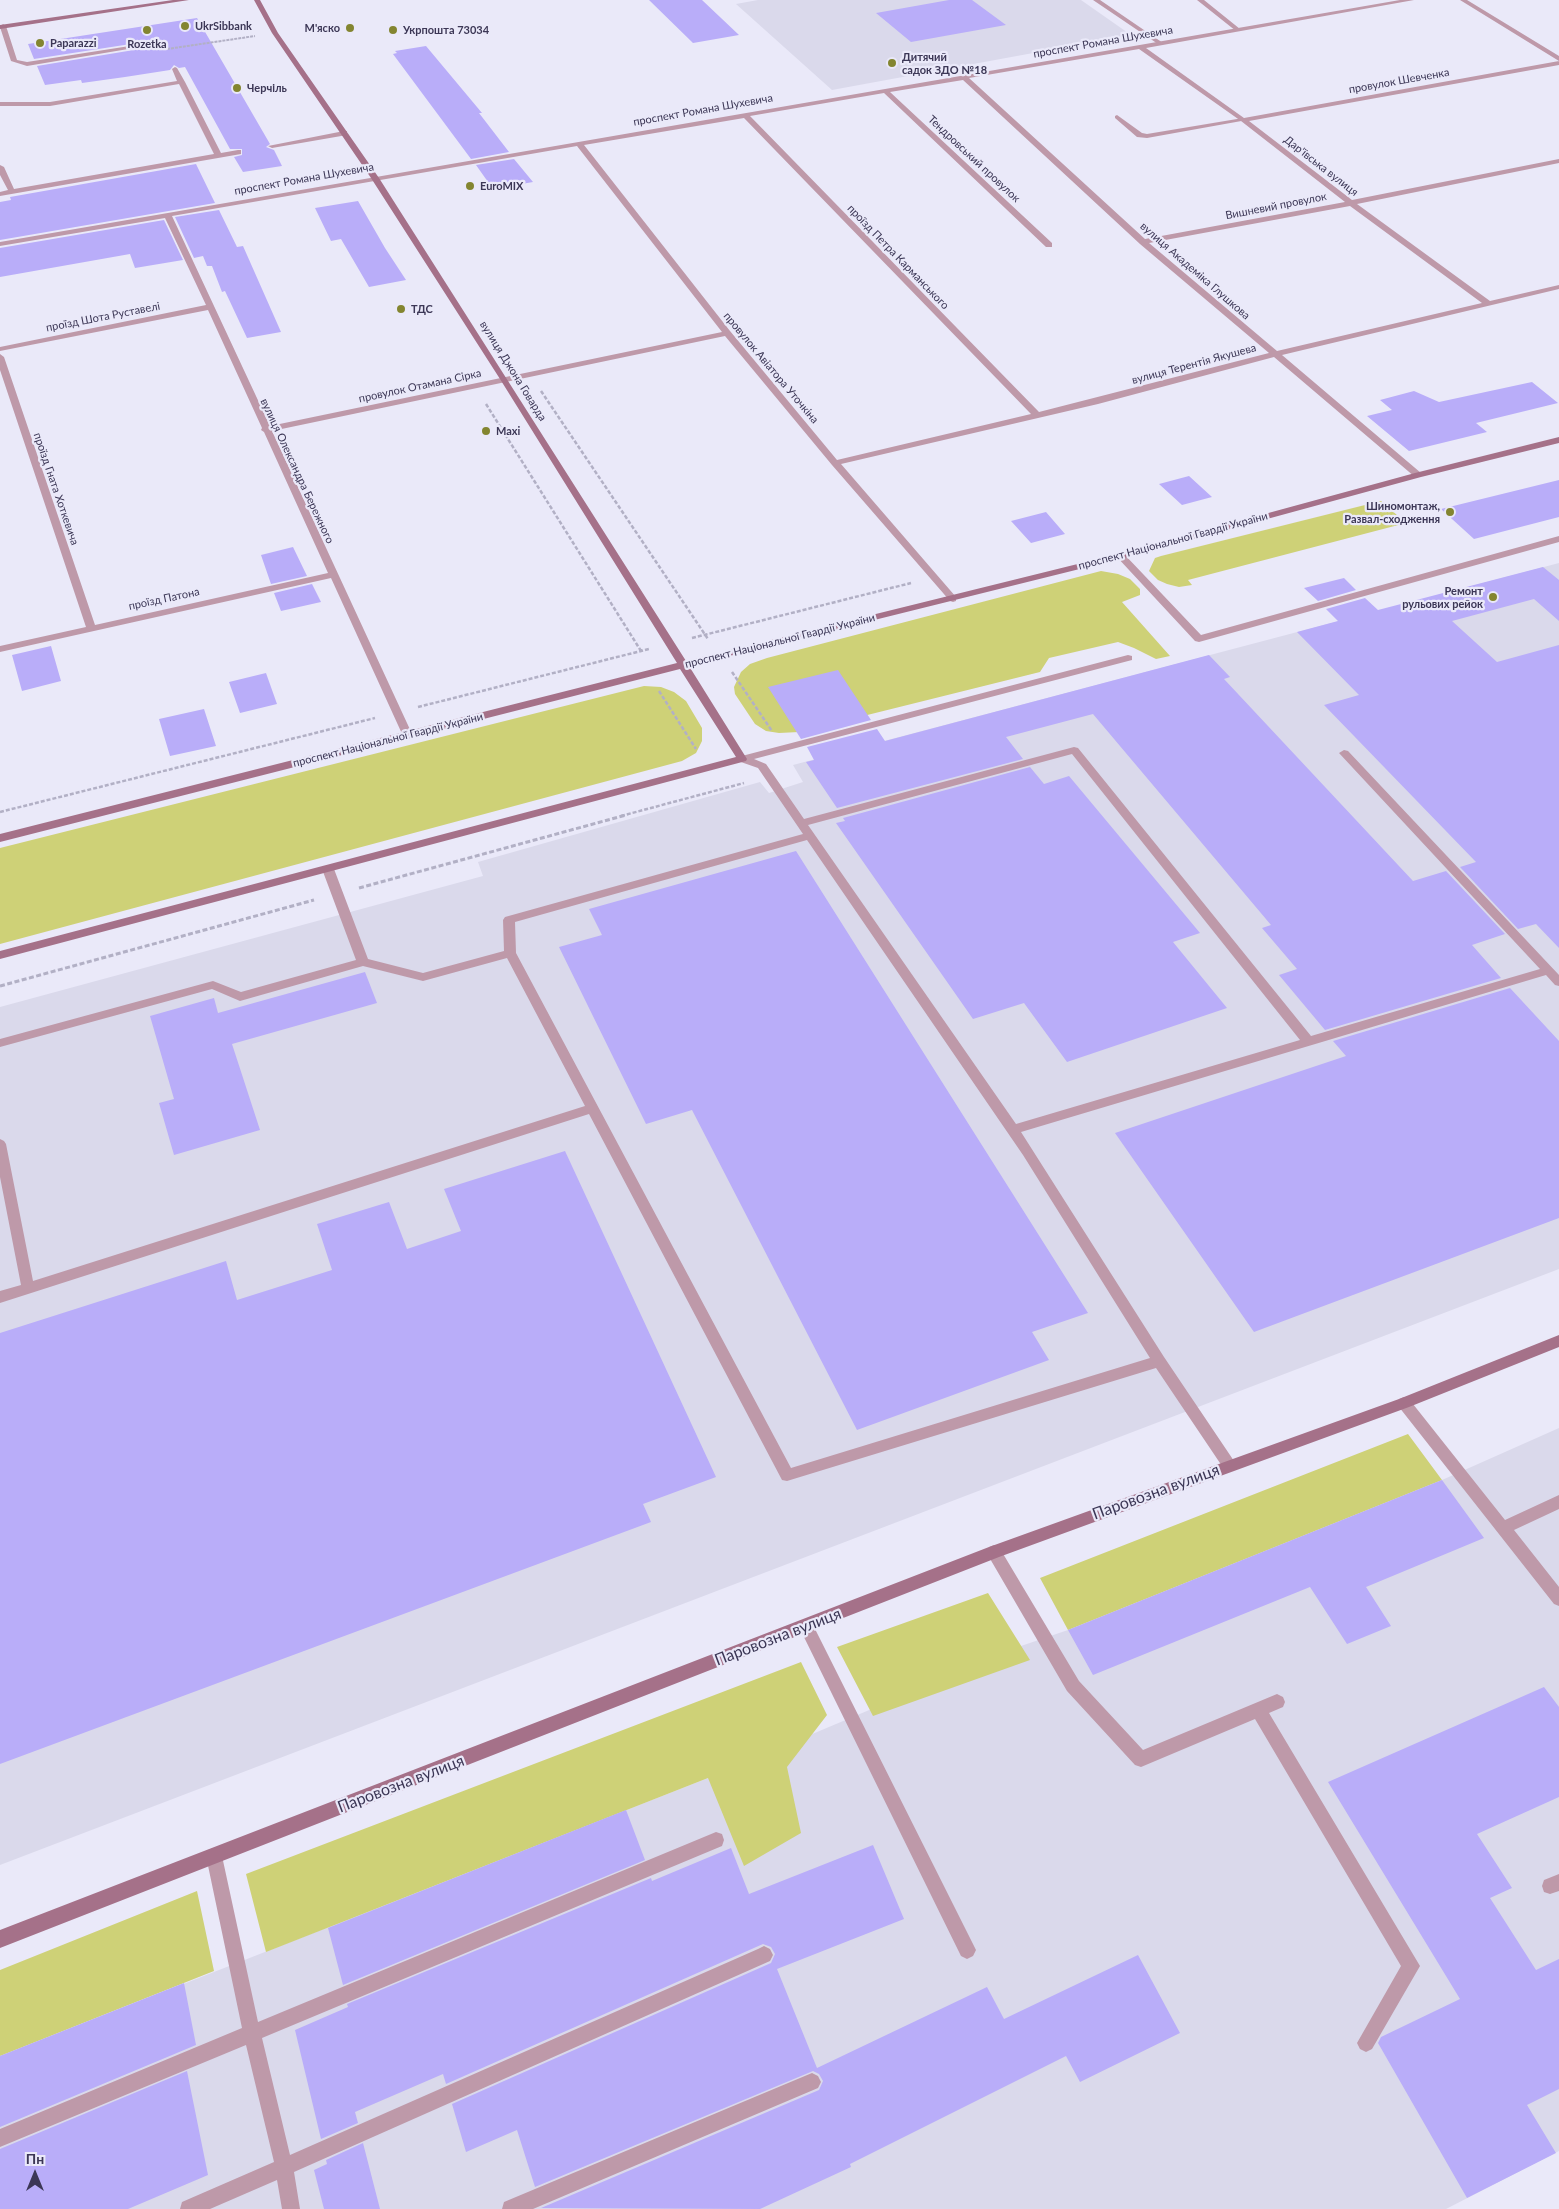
<!DOCTYPE html>
<html>
<head>
<meta charset="utf-8">
<style>
  body { margin:0 }
  #map { position:relative; width:1559px; height:2209px; overflow:hidden; background:#eae9f9; font-family:Lato,sans-serif }
  canvas { display:block }
  .north { position:absolute; left:10px; top:2149px; width:50px; height:50px; -webkit-text-stroke:4px #eae9f9; paint-order:stroke; rotate:0deg; font-size:14px; font-weight:700; line-height:20px; text-align:center; color:#3c3756 }
  .north::after { content:''; display:block; margin:auto; width:18px; height:22px; background:#3c3756; clip-path:polygon(50% 0,100% 100%,50% 72%,0 100%) }
</style>
</head>
<body>
<div id="map">
<canvas width="1559" height="2209"></canvas>
<div class="north">Пн</div>
</div>
<script>
const ctx = document.querySelector('canvas').getContext('2d');
ctx.lineJoin = 'round';
function fill(path, color) {
  ctx.fillStyle = color;
  ctx.fill(path, 'evenodd');
}
function toPath(rows) {
  const path = new Path2D();
  for (const r of rows) {
    path.moveTo(r[0], r[1]);
    for (let i = 2; i < r.length; i += 2) path.lineTo(r[i], r[i + 1]);
  }
  return path;
}
function strokePath(path, color, width, dash) {
  ctx.strokeStyle = color;
  ctx.lineWidth = width;
  ctx.lineCap = dash ? 'butt' : 'round';
  ctx.setLineDash(dash || []);
  ctx.stroke(path);
}
function write(font, color, halo, rows, align = 'center') {
  ctx.font = font + ' Lato,sans-serif';
  ctx.lineWidth = 4.5;
  ctx.setLineDash([]);
  ctx.textBaseline = 'middle';
  ctx.strokeStyle = halo;
  ctx.fillStyle = color;
  for (const [text, x, y, turn = 0] of rows) {
    ctx.save();
    ctx.translate(x, y);
    ctx.rotate((+turn || 0) * Math.PI / 180);
    ctx.textAlign = isNaN(turn) ? turn : align;
    if (halo) ctx.strokeText(text, 0, 0);
    ctx.fillText(text, 0, 0);
    ctx.restore();
  }
}
fill(toPath([
  [758,0,1081,0,1131,35,832,90,736,4],
  [1559,563,1559,1269,0,1865,0,1007,483,876,478,862,760,782,769,793,803,782,793,765],
  [1559,1428,1559,2151,1446,2209,0,2209,0,2056,708,1778,1021,1646,1068,1630,1442,1480]
]), '#dad9eb');
fill(toPath([
  [1381,501,1406,523,1188,580,1192,585,1179,587,1167,584,1158,580,1149,571,1155,558,1161,556],
  [1101,571,1118,574,1130,579,1140,589,1140,595,1122,602,1170,656,1156,659,1134,648,1118,642,1049,658,1040,672,799,732,779,733,766,731,755,724,735,694,734,687,741,672,750,664,767,658],
  [644,686,661,687,674,692,686,701,702,728,702,741,696,753,682,761,0,944,0,848],
  [1408,1434,1442,1480,1068,1630,1040,1578],
  [988,1593,1030,1660,873,1716,837,1647],
  [801,1662,827,1715,787,1767,801,1833,744,1866,708,1778,266,1952,246,1874],
  [197,1891,214,1971,0,2056,0,1970]
]), '#ced177');
fill(toPath([
  [649,0,702,0,739,35,693,43],
  [949,0,972,0,1006,25,911,42,876,13],
  [197,18,270,144,266,147,274,150,282,166,243,172,234,157,242,155,242,149,230,149,185,67,179,68,174,65,170,70,125,77,82,83,81,80,45,85,37,66,152,47,154,45,150,41,34,59,28,44],
  [426,46,482,113,479,113,509,152,471,159,393,54,397,53,395,51],
  [514,159,533,182,493,189,476,165],
  [196,164,215,203,0,240,0,202,11,200,10,197],
  [358,201,385,248,406,280,369,287,341,239,331,241,315,208],
  [219,210,237,247,243,246,281,332,247,338,225,291,222,292,212,266,207,266,203,256,194,258,175,217],
  [164,220,183,260,135,268,130,254,0,277,0,248],
  [1532,382,1558,403,1476,423,1487,432,1409,451,1367,416,1392,410,1380,400,1414,391,1439,402],
  [1189,476,1212,497,1182,505,1159,484],
  [1559,480,1559,517,1474,539,1441,509],
  [1046,512,1065,534,1031,543,1011,521],
  [293,547,307,576,271,584,261,555],
  [1543,567,1559,580,1559,621,1534,599,1452,621,1497,662,1559,645,1559,948,1536,924,1518,929,1460,867,1476,862,1324,705,1359,695,1297,632,1338,621,1326,609,1365,598,1378,610],
  [1344,578,1356,590,1318,601,1304,588],
  [312,584,321,602,281,611,274,593],
  [51,646,61,681,22,691,12,655],
  [1209,655,1230,677,1224,679,1413,881,1446,871,1505,934,1472,945,1501,978,1325,1030,1279,975,1297,969,1262,928,1271,925,1093,714,1006,737,1023,759,837,808,806,762,814,760,807,747,877,729,885,741],
  [838,670,871,720,801,739,768,687],
  [266,673,277,704,240,713,229,682],
  [204,709,216,746,170,756,159,719],
  [1030,767,1044,784,1069,776,1200,933,1173,942,1227,1008,1067,1062,1024,1003,973,1019,836,823,845,821,843,818],
  [796,851,1088,1313,1032,1332,1049,1360,857,1430,692,1110,646,1124,559,947,602,935,589,909],
  [365,972,377,1003,232,1044,260,1130,174,1155,159,1103,174,1099,150,1016,214,998,218,1013],
  [1510,988,1559,1041,1559,1218,1254,1332,1115,1133,1346,1056,1333,1041],
  [565,1151,716,1477,643,1504,651,1522,0,1764,0,1333,226,1261,237,1300,332,1270,317,1224,389,1202,407,1249,461,1231,444,1189],
  [1442,1480,1484,1538,1366,1587,1391,1626,1347,1644,1310,1587,1093,1675,1068,1630],
  [1544,1687,1559,1707,1559,1797,1477,1834,1512,1888,1490,1898,1536,1970,1559,1959,1559,2089,1527,2105,1556,2153,1467,2198,1378,2043,1381,2037,1460,1999,1328,1782],
  [626,1810,645,1860,343,1985,328,1928],
  [873,1845,904,1919,777,1969,817,2068,987,1987,1004,2019,1138,1955,1180,2033,1080,2082,1066,2056,850,2164,851,2167,760,2209,541,2208,819,2090,823,2081,819,2074,813,2071,535,2187,517,2130,466,2152,452,2104,771,1963,775,1954,771,1947,763,1944,446,2084,443,2074,355,2112,358,2123,321,2139,295,2030,348,2007,347,2004,651,1878,652,1881,731,1848,749,1894],
  [184,1983,196,2045,0,2127,0,2056],
  [187,2071,208,2175,128,2209,0,2209,0,2149],
  [363,2143,380,2209,324,2209,314,2170,327,2164,326,2160]
]), '#b9adf9');
strokePath(toPath([
  [167,49,255,36]
]), '#b2b0c5', 2, [3, 1]);
strokePath(toPath([
  [541,391,708,639],
  [486,404,641,651],
  [692,638,911,583],
  [732,672,772,731],
  [659,691,696,749],
  [418,707,649,649],
  [0,812,375,718],
  [621,816,744,783]
]), '#b2b0c5', 2.5, [4, 2]);
strokePath(toPath([
  [359,888,626,815],
  [0,986,314,900]
]), '#b2b0c5', 3, [5, 2.5]);
fill(toPath([
  [1093,0,1100,0,1163,43,1158,44,1093,0],
  [1197,0,1204,0,1240,29,1240,31,1236,31,1197,0],
  [3,24,6,26,17,60,27,62,149,43,152,45,27,66,11,61,0,27,3,24],
  [175,67,177,68,185,82,221,153,238,150,241,150,241,154,0,196,0,192,8,190,0,175,0,165,4,167,14,189,214,154,179,84,50,106,0,106,0,102,50,102,177,81,172,69,175,67],
  [1117,115,1142,133,1147,134,1243,118,1247,120,1147,138,1137,137,1115,118,1115,116,1117,115],
  [344,131,347,131,347,135,272,148,268,146,344,131],
  [1559,536,1559,542,1199,642,1195,641,1116,556,1121,553,1124,554,1201,635,1559,536],
  [1128,655,1132,656,1132,660,754,759,766,764,804,819,1074,747,1078,748,1311,1036,1540,969,1339,753,1344,750,1348,751,1559,975,1559,986,1555,985,1546,975,1021,1132,1164,1357,1234,1461,1236,1465,1234,1469,1229,1471,1224,1469,1156,1368,787,1481,782,1480,589,1114,0,1303,0,1291,21,1285,0,1177,0,1139,4,1141,6,1144,33,1281,585,1106,507,958,423,981,363,966,240,1001,212,989,0,1047,0,1039,213,981,241,992,356,960,322,869,328,865,334,869,368,959,423,973,504,951,503,920,505,917,803,834,758,768,738,761,737,759,738,757,1128,655],
  [1072,754,1300,1040,1016,1124,808,825,1072,754],
  [807,840,1023,1155,1150,1358,791,1468,516,953,515,922,807,840],
  [1404,1397,1409,1399,1505,1520,1559,1495,1559,1509,1514,1530,1559,1587,1559,1606,1554,1604,1399,1407,1397,1403,1399,1399,1404,1397],
  [994,1545,999,1547,1079,1681,1143,1750,1277,1694,1283,1697,1285,1702,1283,1707,1269,1713,1420,1966,1372,2049,1366,2052,1360,2049,1357,2043,1401,1966,1255,1719,1141,1767,1135,1765,1067,1691,989,1557,987,1552,989,1547,994,1545],
  [806,1619,811,1621,973,1944,976,1950,973,1956,967,1959,961,1956,801,1631,798,1626,801,1621,806,1619],
  [716,1832,722,1834,724,1840,722,1846,262,2038,290,2155,758,1949,764,1946,770,1949,773,1955,770,1961,294,2172,300,2209,282,2209,277,2180,210,2209,180,2209,182,2202,274,2162,246,2045,0,2147,0,2129,242,2028,206,1856,208,1850,214,1848,220,1850,222,1856,258,2022,716,1832],
  [1559,1874,1559,1891,1550,1894,1544,1892,1542,1886,1544,1880,1559,1874],
  [812,2073,818,2076,821,2082,818,2088,533,2209,502,2209,504,2202,812,2073]
]), '#be99a9');
fill(toPath([
  [1400,0,1414,0,1146,48,1244,118,1559,61,1460,0,1467,0,1559,56,1559,65,1249,121,1352,200,1559,159,1559,163,1357,204,1490,301,1559,285,1559,289,1282,355,1421,473,1421,477,1415,477,1274,357,1098,404,841,464,956,597,956,601,953,602,950,601,832,465,725,336,272,431,413,736,412,738,408,739,403,736,331,578,0,652,0,646,86,627,0,370,0,354,4,357,95,625,328,573,264,432,261,430,262,428,208,310,0,351,0,347,206,305,165,218,0,246,0,242,1400,0],
  [1139,49,1241,121,1345,202,1145,239,969,78,1139,49],
  [963,80,1140,244,1269,353,1039,412,750,116,884,93,1046,247,1052,247,1052,243,890,92,963,80],
  [744,118,1031,414,837,460,730,331,584,145,744,118],
  [577,146,722,332,270,426,172,216,577,146],
  [1350,206,1482,303,1277,351,1149,243,1350,206]
]), '#be99a9');
fill(toPath([
  [173,0,189,0,0,29,0,25,173,0],
  [254,0,260,0,278,33,379,178,686,661,1118,554,1415,473,1559,437,1559,443,1421,477,1124,558,689,666,747,759,746,761,0,959,0,951,736,757,680,669,0,842,0,834,677,663,500,379,371,178,272,33,254,0],
  [1559,1335,1559,1347,1409,1407,999,1557,0,1948,0,1930,989,1547,1399,1399,1559,1335]
]), '#a57189');
for (const [x, y, r, color] of [
  [185,26,5,"#838530"],
  [350,28,5,"#838530"],
  [147,30,5,"#838530"],
  [393,30,5,"#838530"],
  [40,43,5,"#838530"],
  [892,63,5,"#838530"],
  [237,88,5,"#838530"],
  [470,186,5,"#838530"],
  [401,309,5,"#838530"],
  [486,431,5,"#838530"],
  [1450,512,5,"#838530"],
  [1493,597,5,"#838530"]
]) {
  const dot = new Path2D();
  dot.arc(x, y, r, 0, 2 * Math.PI);
  ctx.fillStyle = color;
  ctx.fill(dot);
  strokePath(dot, '#eae9f9', 2);
}
write('bold 11px', '#3c3756', '#eae9f9', [
  ["UkrSibbank",195,26],
  ["М'яско",340,28,"right"],
  ["Укрпошта 73034",403,30],
  ["Paparazzi",50,43],
  ["Rozetka",147,44,"center"],
  ["Дитячий",902,57],
  ["садок ЗДО №18",902,70],
  ["Черчіль",247,88],
  ["EuroMIX",480,186],
  ["ТДС",411,309],
  ["Maxi",496,431],
  ["Шиномонтаж,",1440,506,"right"],
  ["Развал-сходження",1440,519,"right"],
  ["Ремонт",1483,591,"right"],
  ["рульових рейок",1483,604,"right"]
], 'left');
write('11px', '#3c3756', '#eae9f9', [
  ["проспект Романа Шухевича",1103,42,-10],
  ["провулок Шевченка",1399,81,-10],
  ["проспект Романа Шухевича",703,110,-10],
  ["Тендровський провулок",974,159,43],
  ["Дар'ївська вулиця",1321,166,38],
  ["проспект Романа Шухевича",304,179,-10],
  ["Вишневий провулок",1276,206,-11],
  ["проїзд Петра Карманського",898,257,46],
  ["вулиця Академіка Глушкова",1195,271,41],
  ["проїзд Шота Руставелі",103,317,-11],
  ["вулиця Терентія Якушева",1194,364,-15],
  ["провулок Авіатора Уточкіна",771,368,50],
  ["вулиця Джона Говарда",513,371,58],
  ["провулок Отамана Сірка",420,386,-12],
  ["вулиця Олександра Бережного",297,471,65],
  ["проїзд Гната Хоткевича",56,489,71],
  ["проспект Національної Гвардії України",1173,541,-15],
  ["проїзд Патона",164,599,-12],
  ["проспект Національної Гвардії України",780,641,-14],
  ["проспект Національної Гвардії України",388,740,-14]
]);
write('16px', '#3c3756', '#eae9f9', [
  ["Паровозна вулиця",1156,1492,-20],
  ["Паровозна вулиця",778,1637,-21],
  ["Паровозна вулиця",401,1784,-21]
]);
</script>
</body>
</html>
